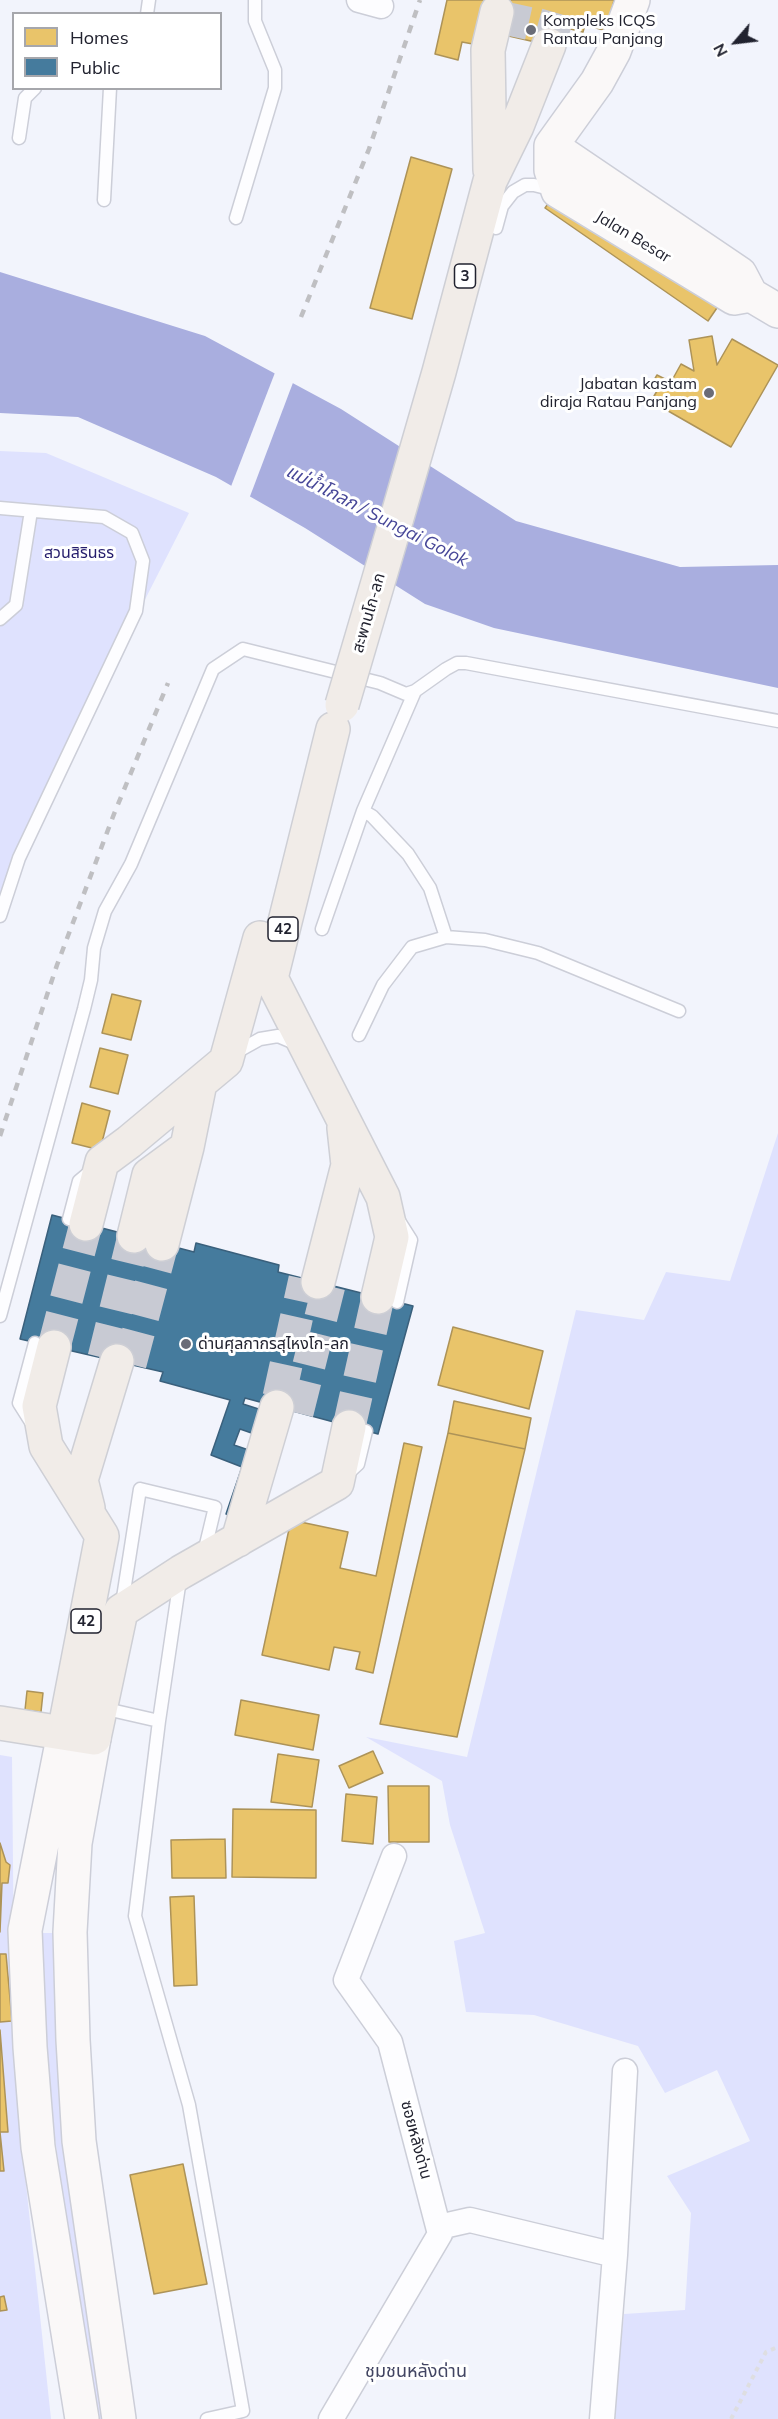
<!DOCTYPE html>
<html>
<head>
<meta charset="utf-8">
<style>
  body { margin:0 }
  #map { position:relative; width:778px; height:2419px; overflow:hidden; background:#f2f4fc; font-family:Mulish,sans-serif }
  canvas { display:block }
  .legend { position:absolute; left:12px; top:12px; width:210px; height:78px; box-sizing:border-box; background:#fff; border:2px solid #a6a7ac; margin:0; padding:8px 10px; list-style:none; font-size:18px; color:#21222f }
  .legend li { display:flex; align-items:center; gap:12px; height:30px }
  .legend b { width:30px; border:2px solid #a6a7ac }
  .north { position:absolute; left:706px; top:12px; width:60px; height:60px; -webkit-text-stroke:4px #fff; paint-order:stroke; rotate:242deg; font-size:16px; font-weight:700; line-height:24px; text-align:center; color:#21222f }
  .north::after { content:''; display:block; margin:auto; width:21px; height:27px; background:#21222f; clip-path:polygon(50% 0,100% 100%,50% 72%,0 100%) }
</style>
</head>
<body>
<div id="map">
<canvas width="778" height="2419"></canvas>
<ul class="legend">
<li><b style="height:16px;background:#e9c46a"></b>Homes</li>
<li><b style="height:16px;background:#457b9d"></b>Public</li>
</ul>
<div class="north">N</div>
</div>
<script>
const ctx = document.querySelector('canvas').getContext('2d');
ctx.lineJoin = 'round';
function fill(path, color) {
  ctx.fillStyle = color;
  ctx.fill(path, 'evenodd');
}
function toPath(rows) {
  const path = new Path2D();
  for (const r of rows) {
    path.moveTo(r[0], r[1]);
    for (let i = 2; i < r.length; i += 2) path.lineTo(r[i], r[i + 1]);
  }
  return path;
}
function strokePath(path, color, width, dash) {
  ctx.strokeStyle = color;
  ctx.lineWidth = width;
  ctx.lineCap = dash ? 'butt' : 'round';
  ctx.setLineDash(dash || []);
  ctx.stroke(path);
}
function write(font, color, halo, rows, align = 'center') {
  ctx.font = font + ' Mulish,"Noto Sans Thai",sans-serif';
  ctx.lineWidth = 6;
  ctx.setLineDash([]);
  ctx.textBaseline = 'middle';
  ctx.strokeStyle = halo;
  ctx.fillStyle = color;
  for (const [text, x, y, turn = 0] of rows) {
    ctx.save();
    ctx.translate(x, y);
    ctx.rotate((+turn || 0) * Math.PI / 180);
    ctx.textAlign = isNaN(turn) ? turn : align;
    if (halo) ctx.strokeText(text, 0, 0);
    ctx.fillText(text, 0, 0);
    ctx.restore();
  }
}
fill(toPath([
  [0,451,46,453,189,513,98,692,0,921],
  [778,1133,778,2419,613,2419,624,2314,685,2310,691,2213,667,2176,750,2141,717,2070,665,2093,638,2046,534,2015,466,2012,454,1941,485,1933,450,1825,442,1781,366,1737,467,1757,576,1310,644,1320,666,1272,730,1281],
  [0,1755,12,1757,15,2081,51,2419,0,2419],
  [41,1933,54,1933,60,2104,107,2419,96,2419,50,2105]
]), '#dfe2fe');
fill(toPath([
  [0,272,205,336,341,409,516,521,680,567,778,565,778,688,494,628,425,604,305,528,216,477,78,417,0,413]
]), '#a9aedf');
fill(toPath([
  [276,370,294,380,249,499,230,489]
]), '#f2f4fc');
const homes = toPath([
  [447,0,614,0,607,31,585,25,583,32,562,27,557,47,500,34,478,45,462,42,458,60,435,54,447,0],
  [583,154,745,267,708,321,545,208,583,154],
  [411,157,452,169,412,319,370,308,411,157],
  [712,336,717,365,732,339,778,365,731,447,656,404,660,399,654,396,657,391,650,387,657,375,671,382,681,364,694,371,689,340,712,336],
  [112,994,141,1001,131,1040,102,1033,112,994],
  [100,1048,128,1055,118,1094,90,1087,100,1048],
  [82,1103,110,1111,100,1150,72,1143,82,1103],
  [453,1327,543,1351,529,1409,438,1385,453,1327],
  [454,1401,531,1418,525,1449,448,1433,454,1401],
  [448,1433,525,1449,457,1737,380,1724,448,1433],
  [404,1443,422,1447,373,1673,356,1669,360,1652,334,1647,329,1670,262,1655,291,1520,348,1532,340,1568,376,1576,404,1443],
  [27,1691,43,1693,41,1712,25,1710,27,1691],
  [241,1700,319,1715,313,1750,235,1735,241,1700],
  [373,1751,383,1773,349,1788,339,1766,373,1751],
  [278,1754,319,1760,312,1807,271,1802,278,1754],
  [388,1786,429,1786,429,1842,389,1842,388,1786],
  [346,1794,377,1797,373,1844,342,1841,346,1794],
  [233,1809,316,1810,316,1878,232,1877,233,1809],
  [225,1839,226,1878,172,1878,171,1840,225,1839],
  [0,1843,6,1862,10,1865,8,1883,2,1883,0,1932,0,1843],
  [194,1896,197,1985,174,1986,170,1897,194,1896],
  [0,1954,6,1954,12,2021,0,2022,0,1954],
  [0,2030,8,2132,0,2132,4,2171,0,2171,0,2030],
  [183,2164,207,2284,154,2294,130,2175,183,2164],
  [4,2296,7,2310,0,2311,0,2297,4,2296]
]);
fill(homes, '#e9c46a');
strokePath(homes, '#ad9358', 1.5);
const public = toPath([
  [52,1215,194,1252,196,1243,279,1265,278,1272,413,1306,378,1434,245,1398,243,1404,271,1413,263,1437,240,1429,234,1445,263,1455,240,1519,226,1514,242,1467,211,1455,230,1400,160,1381,163,1372,20,1339,52,1215]
]);
fill(public, '#457b9d');
strokePath(public, '#3a607c', 1.5);
strokePath(toPath([
  [509,36,517,0],
  [549,45,562,0],
  [54,1347,86,1224],
  [104,1358,134,1236],
  [130,1364,162,1244],
  [279,1397,305,1279],
  [297,1413,329,1285],
  [349,1427,378,1297]
]), '#c8cad3', 33, [33, 16]);
const lane = toPath([
  [147,14,149,0],
  [19,138,25,98,35,88],
  [104,200,110,88],
  [236,218,275,88,275,70,255,21,255,0],
  [496,228,502,206,513,192,525,185,534,185,554,190],
  [0,508,104,517,132,533,143,561,136,611,19,858,0,916],
  [0,619,16,605,31,511],
  [363,811,372,816,408,854,430,888,446,937],
  [322,929,363,811,415,691],
  [359,1035,383,985,412,947,446,937,485,940,538,953,679,1011],
  [233,1054,260,1039,278,1036,297,1044],
  [69,1219,79,1181,91,1171],
  [397,1302,411,1240,399,1221],
  [0,1316,84,1009,91,980,94,948,105,911,131,864,213,669,243,649,380,683,406,694,415,691,446,669,457,663,466,663,778,721],
  [31,1422,19,1403,35,1343],
  [346,1475,358,1464,366,1431],
  [180,1579,159,1721,135,1916,189,2105,243,2411,207,2419],
  [122,1604,140,1489,215,1507,204,1553],
  [102,1708,159,1721]
]);
const street = toPath([
  [359,0,381,6],
  [439,2227,470,2220,615,2255],
  [331,2419,440,2234,390,2042,346,1980,394,1856],
  [602,2419,615,2255,625,2071]
]);
const secondary = toPath([
  [633,0,614,51,597,82,551,146,551,170,558,191,734,298,751,295],
  [551,146,740,274,751,295,778,311],
  [64,1733,25,1930,30,2047,38,2147,82,2419],
  [94,1738,75,1843,70,1932,73,2040,79,2141,119,2419]
]);
const highway = toPath([
  [490,170,488,50,497,12],
  [396,521,439,372,490,181,517,126,549,45],
  [333,729,271,978,383,1197,392,1237,378,1297],
  [86,1224,102,1162,129,1142,226,1061,260,938],
  [134,1236,149,1175,187,1147],
  [162,1244,187,1147,200,1083],
  [318,1282,348,1165,344,1128],
  [54,1347,39,1406,46,1446,102,1536,64,1733],
  [88,1508,81,1480,117,1361],
  [238,1540,277,1407],
  [0,1723,94,1738,121,1611,181,1572,337,1483,349,1427]
]);
strokePath(lane, '#ccced8', 15);
strokePath(street, '#ccced8', 27);
strokePath(secondary, '#ccced8', 36);
strokePath(highway, '#cecfd5', 36);
strokePath(toPath([
  [731,2419,766,2352,778,2347]
]), '#dedee1', 4, [4.5, 4.5]);
strokePath(lane, '#fdfdff', 12);
strokePath(street, '#fdfdff', 24);
strokePath(secondary, '#faf8f8', 33);
strokePath(highway, '#f1ece8', 33);
strokePath(toPath([
  [301,317,369,149,420,0],
  [0,1136,57,965,114,814,168,683]
]), '#bfbfc2', 4.5, [8, 8]);
const highwayBridge = toPath([
  [342,705,396,521]
]);
strokePath(highwayBridge, '#cecfd5', 36, []);
strokePath(highwayBridge, '#f1ece8', 33);
for (const [x, y, r, color] of [
  [531,30,6,"#6a6c77"],
  [709,393,6,"#6a6c77"],
  [186,1344,6,"#6a6c77"]
]) {
  const dot = new Path2D();
  dot.arc(x, y, r, 0, 2 * Math.PI);
  ctx.fillStyle = color;
  ctx.fill(dot);
  strokePath(dot, '#fff', 2);
}
for (const [x, y, w] of [
  [465,276,21],
  [283,929,30],
  [86,1621,30]
]) {
  const box = new Path2D();
  box.roundRect(x - w / 2, y - 12, w, 24, 4.5);
  ctx.fillStyle = '#fff';
  ctx.fill(box);
  strokePath(box, '#21222f', 1.5);
}
write('bold 15px', '#21222f', null, [
  ["3",465,276],
  ["42",283,929],
  ["42",86,1621]
]);
write('16px', '#21222f', '#fff', [
  ["Kompleks ICQS",543,21],
  ["Rantau Panjang",543,39],
  ["Jabatan kastam",697,384,"right"],
  ["diraja Ratau Panjang",697,402,"right"],
  ["ด่านศุลกากรสุไหงโก-ลก",198,1344]
], 'left');
write('16px', '#21222f', '#fff', [
  ["Jalan Besar",633,237,31],
  ["สะพานโก-ลก",369,613,-74],
  ["ซอยหลังด่าน",416,2140,75]
]);
write('16px', '#251d6c', '#fff', [
  ["สวนสิรินธร",79,553]
]);
write('italic 18px', '#474798', '#fff', [
  ["แม่น้ำโกลก / Sungai Golok",377,516,27]
]);
write('18px', '#424562', '#fff', [
  ["ชุมชนหลังด่าน",416,2372]
]);
</script>
</body>
</html>
